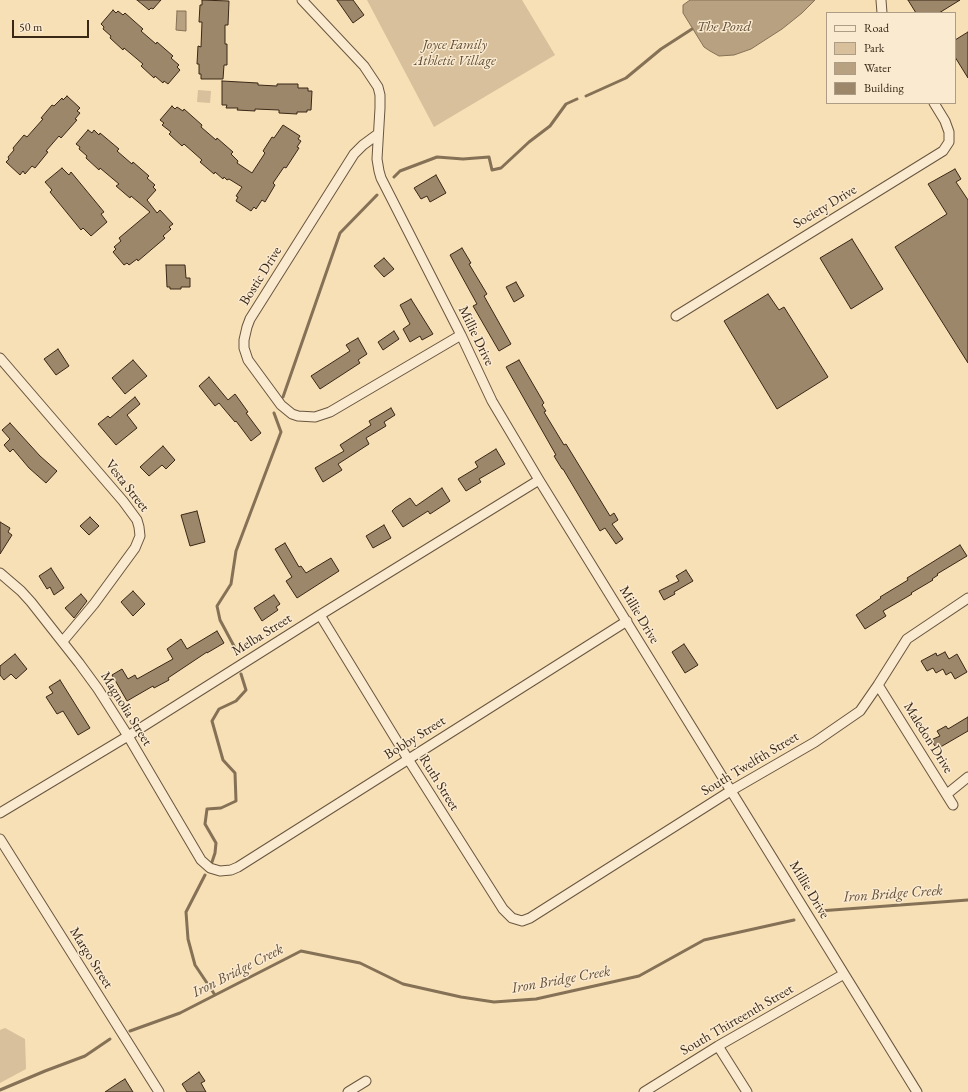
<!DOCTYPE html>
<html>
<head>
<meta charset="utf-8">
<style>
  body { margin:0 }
  #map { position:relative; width:968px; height:1092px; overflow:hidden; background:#f7dfb6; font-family:"EB Garamond",serif }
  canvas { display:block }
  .legend { position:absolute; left:826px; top:12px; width:130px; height:92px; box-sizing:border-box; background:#faead0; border:1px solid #ad9c86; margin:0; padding:5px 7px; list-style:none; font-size:12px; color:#3a2817 }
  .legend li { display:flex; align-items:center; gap:8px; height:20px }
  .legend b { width:20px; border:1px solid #ad9c86 }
  .scale { position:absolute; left:12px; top:20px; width:77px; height:18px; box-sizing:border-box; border:2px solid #3a2817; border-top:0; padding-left:5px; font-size:12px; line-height:14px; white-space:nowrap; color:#3a2817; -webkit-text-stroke:3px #faead0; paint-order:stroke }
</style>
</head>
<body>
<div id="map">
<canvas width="968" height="1092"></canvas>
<ul class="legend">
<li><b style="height:5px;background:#faead0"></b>Road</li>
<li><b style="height:11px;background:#d7c09b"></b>Park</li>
<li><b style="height:11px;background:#b7a180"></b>Water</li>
<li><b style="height:11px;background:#9c876a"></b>Building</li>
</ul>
<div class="scale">50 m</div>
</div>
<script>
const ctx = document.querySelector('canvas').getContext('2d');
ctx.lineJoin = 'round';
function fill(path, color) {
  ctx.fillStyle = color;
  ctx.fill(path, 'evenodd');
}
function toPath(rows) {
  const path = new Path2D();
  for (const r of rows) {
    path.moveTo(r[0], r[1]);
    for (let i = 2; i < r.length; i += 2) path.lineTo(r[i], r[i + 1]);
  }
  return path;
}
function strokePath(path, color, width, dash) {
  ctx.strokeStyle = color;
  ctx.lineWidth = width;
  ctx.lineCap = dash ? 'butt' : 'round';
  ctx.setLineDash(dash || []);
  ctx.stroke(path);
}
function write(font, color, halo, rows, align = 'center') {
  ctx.font = font + ' "EB Garamond",serif';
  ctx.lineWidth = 3;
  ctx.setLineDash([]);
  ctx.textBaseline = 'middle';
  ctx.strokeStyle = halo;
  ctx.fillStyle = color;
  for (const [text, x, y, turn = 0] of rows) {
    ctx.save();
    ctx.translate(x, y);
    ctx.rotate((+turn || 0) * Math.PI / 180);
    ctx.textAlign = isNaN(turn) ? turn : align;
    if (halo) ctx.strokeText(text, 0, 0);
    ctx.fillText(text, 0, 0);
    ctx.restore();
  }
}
fill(toPath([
  [367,0,522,0,555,55,434,127],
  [198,90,211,91,210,103,197,102],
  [5,1028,25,1039,26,1069,0,1083,0,1030]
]), '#d7c09b');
const water = toPath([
  [690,0,815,0,802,13,782,29,751,49,734,55,719,56,710,51,704,47,683,13,683,5,690,0],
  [177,11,186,11,186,31,176,30,177,11]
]);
fill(water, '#b7a180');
strokePath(water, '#857156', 1);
strokePath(toPath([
  [586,96,626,78,661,49,692,29],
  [394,177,400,171,437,157,463,159,489,157,492,170,501,168,529,142,550,126,566,104,577,99],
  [283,397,340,233,377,195],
  [235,648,220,620,217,606,231,584,236,551,281,432,274,413],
  [212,862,215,853,216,843,205,824,207,809,221,808,236,801,235,773,223,760,212,721,219,709,236,701,246,690,241,674],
  [205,875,186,912,188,939,195,965,215,995],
  [819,911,968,900],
  [130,1031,180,1013,301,951,360,963,403,984,461,997,494,1002,536,999,639,976,704,940,794,920],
  [0,1090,45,1071,85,1056,110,1039]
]), '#857156', 3);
const building = toPath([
  [137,0,161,0,153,9,151,8,149,10,137,0],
  [202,0,229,1,228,25,225,25,225,44,227,44,227,65,224,65,223,79,201,79,201,74,199,74,199,64,197,64,198,46,201,47,202,22,199,22,200,5,202,5,202,0],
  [337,0,353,0,364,15,353,23,337,0],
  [908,0,960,0,939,13,916,13,908,0],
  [113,10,116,13,118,11,123,15,125,13,143,29,141,31,156,44,157,42,173,56,171,58,179,65,177,67,180,70,168,84,164,81,163,83,155,76,154,78,141,66,143,64,124,48,123,50,110,38,111,36,103,29,104,27,101,24,113,10],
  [968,32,968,78,955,57,955,40,968,32],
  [222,81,258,83,258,85,277,86,277,84,298,84,298,88,308,88,308,91,312,91,311,110,307,110,307,112,297,112,297,114,279,113,279,110,255,109,255,111,237,110,238,108,226,108,227,105,222,105,222,81],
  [67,96,80,108,77,111,80,113,75,119,77,120,61,138,59,136,46,151,48,152,35,168,32,166,25,174,23,171,20,175,6,162,9,159,8,157,14,150,13,148,24,135,27,137,43,119,41,118,52,105,54,106,62,98,63,100,67,96],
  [172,106,175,109,177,107,183,111,184,109,202,125,201,127,216,140,217,138,233,152,231,154,238,161,237,163,252,173,265,153,263,151,272,137,274,138,283,125,300,136,298,139,301,141,297,147,299,148,286,168,284,167,273,183,275,185,265,202,262,200,256,209,254,207,251,211,236,201,238,197,236,196,242,187,229,179,227,180,224,177,223,179,215,172,214,174,200,162,202,160,184,144,182,146,169,134,171,132,162,125,164,123,160,120,172,106],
  [88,130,92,133,94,130,99,135,100,133,119,149,117,151,132,164,133,162,149,176,147,178,155,185,153,187,156,190,147,200,157,213,160,210,173,224,169,227,171,229,163,236,165,238,138,261,137,259,129,265,127,263,124,265,113,252,116,249,114,247,121,241,119,238,150,212,131,196,130,198,116,186,119,184,100,168,99,170,86,158,87,156,79,149,80,147,76,144,88,130],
  [62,168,69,175,71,172,104,212,101,214,107,222,91,236,83,228,81,230,50,192,52,190,45,182,62,168],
  [955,169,961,179,956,182,968,200,968,363,895,247,947,214,928,184,955,169],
  [436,175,446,193,430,202,427,196,421,199,414,188,436,175],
  [852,239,883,289,851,309,820,258,852,239],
  [462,248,471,263,469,264,487,294,484,296,511,344,499,351,473,306,477,304,450,255,462,248],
  [384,258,394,269,384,277,374,266,384,258],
  [166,265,185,265,186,278,190,278,190,287,181,287,181,289,170,289,170,287,167,287,166,265],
  [516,282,524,296,514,302,506,287,516,282],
  [768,294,779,310,784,307,828,377,777,409,724,321,768,294],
  [411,299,433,334,422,340,420,336,410,342,403,329,410,324,400,305,411,299],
  [394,331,399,339,383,350,378,342,394,331],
  [358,338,367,354,358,360,360,363,320,389,311,376,350,351,346,345,358,338],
  [58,349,69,366,56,375,44,359,58,349],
  [133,360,147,376,125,394,112,378,133,360],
  [519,360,544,403,542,405,546,411,544,412,564,445,566,444,610,516,614,513,618,520,612,524,623,539,616,544,605,528,600,531,563,469,562,469,554,456,556,455,506,367,519,360],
  [209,377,228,400,235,394,248,412,246,413,261,433,251,441,236,421,235,422,219,403,215,406,199,386,209,377],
  [135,397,140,404,127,415,137,428,116,445,98,424,108,416,110,418,135,397],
  [391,408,395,415,384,422,386,426,366,438,369,444,338,464,342,470,323,482,315,468,344,451,340,445,371,425,369,421,391,408],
  [10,423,40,456,57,471,46,483,29,468,13,449,10,452,4,445,10,439,2,430,10,423],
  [163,446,175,460,166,469,162,465,149,476,140,467,163,446],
  [496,449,505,464,479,479,481,482,466,491,458,479,478,467,475,462,496,449],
  [442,488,450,501,430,514,428,511,403,527,392,511,395,508,410,498,416,506,442,488],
  [197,511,205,542,190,546,181,515,197,511],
  [90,517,99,526,89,535,80,526,90,517],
  [0,522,10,528,8,532,12,535,0,554,0,522],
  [384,525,391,538,373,548,366,536,384,525],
  [285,543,299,567,301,566,306,573,331,558,339,571,297,598,286,581,292,577,275,549,285,543],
  [960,545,967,556,937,574,938,575,932,579,933,580,911,593,912,594,883,611,886,616,865,629,856,615,881,598,880,597,908,580,907,578,960,545],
  [51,568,64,588,54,595,50,587,47,589,39,576,51,568],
  [686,570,693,581,674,592,675,594,664,600,659,591,679,581,676,576,686,570],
  [133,591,145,604,133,616,121,602,133,591],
  [81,594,87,601,74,618,65,608,81,594],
  [274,595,280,604,276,607,278,610,262,621,254,608,274,595],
  [217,631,224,643,207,653,207,652,168,678,169,680,154,688,153,686,127,701,112,675,122,669,128,679,135,675,137,679,173,659,167,649,181,639,187,649,217,631],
  [684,644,698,665,685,673,672,652,684,644],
  [945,652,949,659,957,654,967,672,955,679,951,672,946,675,943,669,936,673,933,668,927,671,921,661,936,653,937,656,945,652],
  [15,654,27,669,16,679,11,674,4,680,0,675,0,666,15,654],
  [60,680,90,728,78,735,63,711,57,714,46,697,53,693,49,687,60,680],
  [968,717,968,731,937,749,931,740,940,736,937,731,946,726,948,729,968,717],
  [199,1072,205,1081,201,1083,206,1092,187,1092,182,1084,199,1072],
  [125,1079,133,1092,105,1092,120,1082,125,1079]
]);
fill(building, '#9c876a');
strokePath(building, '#3a2817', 1);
const street = toPath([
  [302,0,364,66,378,87,380,95,380,108,377,159,379,171,381,178,461,335,492,401,539,480,917,1092],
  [881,0,882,13],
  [378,134,363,145,354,154,250,319,247,327,244,340,244,348,248,360,281,405,292,414,298,416,315,417,330,412,461,335],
  [676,316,943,151,949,142,949,132,945,121,934,103],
  [0,358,123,501,137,520,139,527,140,536,135,548,94,604,63,641],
  [0,573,21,591,31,602,79,663,98,689,128,736,201,860,210,868,220,871,231,870,238,867,627,621],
  [320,615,408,759,503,909,512,918,522,921,530,918,732,790,815,742,860,711,878,685,907,639,968,598],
  [878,685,953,805],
  [947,794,968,777],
  [0,813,128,736,320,615,539,480],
  [0,839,159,1092],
  [718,1046,747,1092],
  [348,1092,366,1081],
  [644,1092,718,1046,844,974]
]);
strokePath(street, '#69563f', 11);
strokePath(street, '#faead0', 9);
write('italic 14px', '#614e38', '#faead0', [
  ["Joyce Family",455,45],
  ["Athletic Village",455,61]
]);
write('14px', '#3a2817', '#faead0', [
  ["Society Drive",825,207,-31],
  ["Bostic Drive",261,276,-58],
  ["Millie Drive",476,336,64],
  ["Vesta Street",127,486,52],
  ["Millie Drive",639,615,59],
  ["Melba Street",262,635,-32],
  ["Magnolia Street",126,709,58],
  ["Bobby Street",415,738,-32],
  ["Maledon Drive",928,738,58],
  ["South Twelfth Street",750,764,-31],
  ["Ruth Street",439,783,58],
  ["Millie Drive",809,890,59],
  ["Margo Street",91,958,58],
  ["South Thirteenth Street",737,1020,-30]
]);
write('italic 15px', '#604c36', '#faead0', [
  ["The Pond",724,27],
  ["Iron Bridge Creek",893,894,-4],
  ["Iron Bridge Creek",238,971,-27],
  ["Iron Bridge Creek",561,980,-10]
]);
</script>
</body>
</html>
